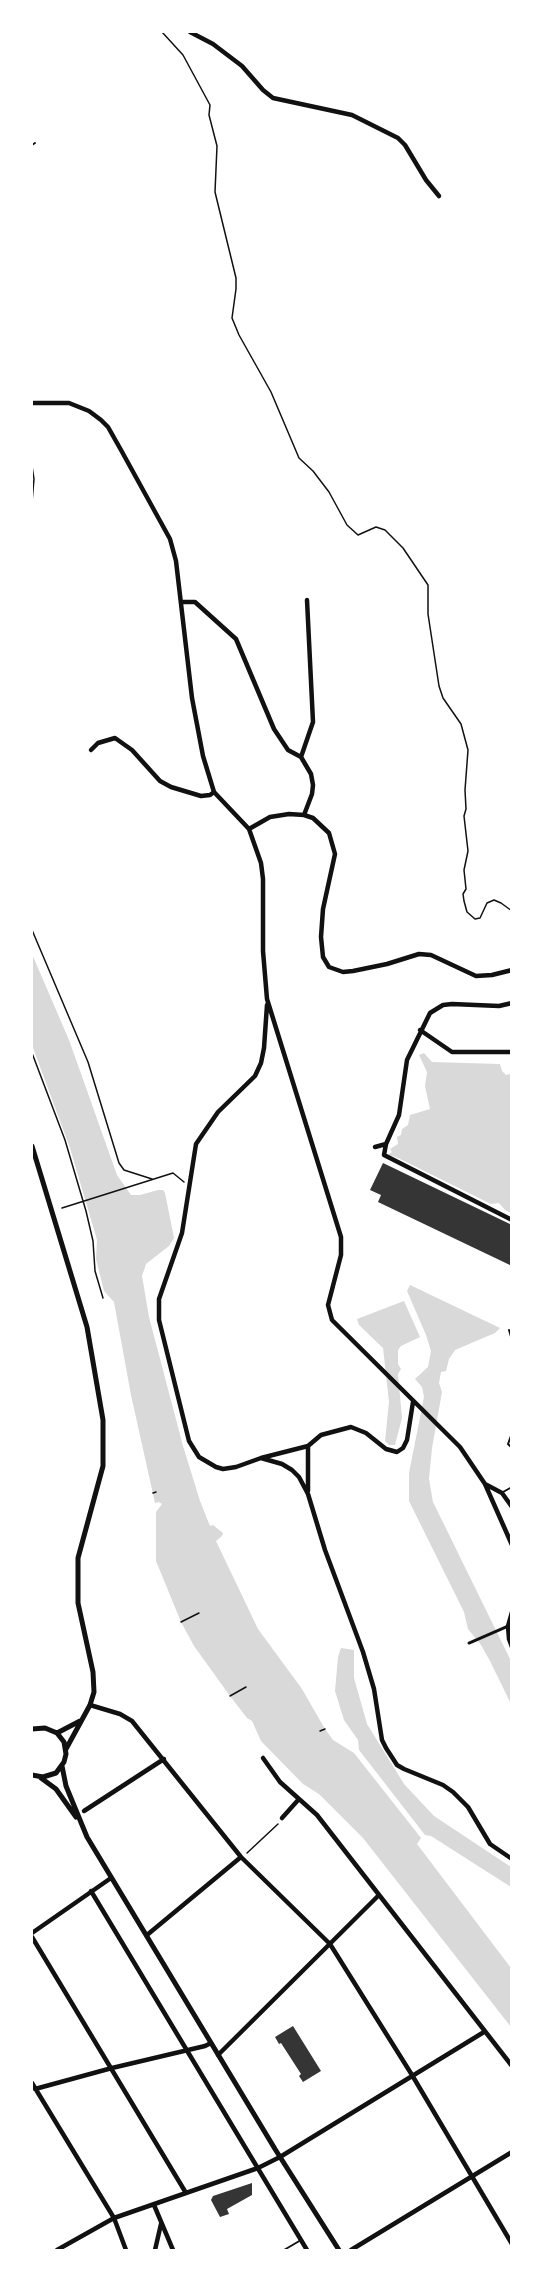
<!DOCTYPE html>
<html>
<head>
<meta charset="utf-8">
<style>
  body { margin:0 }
  #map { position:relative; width:543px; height:2282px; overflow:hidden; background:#fff; font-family:Commissioner,sans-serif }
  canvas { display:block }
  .frame { position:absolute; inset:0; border:33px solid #fff; pointer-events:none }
</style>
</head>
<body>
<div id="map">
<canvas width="543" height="2282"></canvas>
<div class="frame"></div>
</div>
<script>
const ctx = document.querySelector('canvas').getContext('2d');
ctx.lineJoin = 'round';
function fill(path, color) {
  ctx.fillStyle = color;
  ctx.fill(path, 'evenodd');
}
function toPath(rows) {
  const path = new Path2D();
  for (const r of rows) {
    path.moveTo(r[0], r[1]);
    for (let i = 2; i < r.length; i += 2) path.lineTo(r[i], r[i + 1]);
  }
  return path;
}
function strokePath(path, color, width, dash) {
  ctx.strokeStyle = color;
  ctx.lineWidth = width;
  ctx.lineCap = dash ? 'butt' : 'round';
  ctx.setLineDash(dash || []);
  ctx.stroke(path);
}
fill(toPath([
  [32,954,69,1040,117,1175,131,1195,140,1195,158,1190,163,1190,165,1193,174,1238,169,1246,146,1264,142,1276,149,1317,183,1446,200,1501,210,1526,213,1525,223,1533,222,1536,216,1541,258,1629,302,1689,325,1729,333,1740,354,1753,421,1838,417,1844,511,1968,511,2027,363,1838,319,1794,303,1784,261,1741,252,1721,247,1718,230,1696,194,1646,181,1622,156,1561,156,1512,162,1504,159,1502,155,1503,131,1395,114,1302,104,1291,96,1259,97,1240,70,1148,32,1045],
  [424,1053,432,1062,500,1064,502,1071,506,1075,510,1074,511,1072,511,1213,505,1210,499,1203,491,1204,396,1157,388,1155,392,1152,390,1149,398,1144,397,1137,401,1135,402,1129,408,1125,410,1115,430,1109,425,1086,427,1072,419,1055],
  [410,1285,500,1328,495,1333,455,1350,449,1359,446,1371,441,1372,439,1383,442,1392,432,1448,429,1479,433,1502,511,1661,511,1704,490,1661,481,1645,468,1629,464,1612,409,1501,409,1473,424,1397,422,1387,415,1379,428,1367,431,1351,426,1335,407,1291],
  [404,1301,420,1337,401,1346,398,1350,398,1364,401,1369,398,1374,402,1418,395,1445,389,1445,385,1441,389,1402,383,1348,359,1325,357,1319],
  [341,1648,354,1650,354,1678,367,1724,404,1784,434,1816,511,1867,511,1887,431,1836,425,1835,359,1750,358,1740,344,1720,335,1691,338,1657]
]), '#d9d9d9');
fill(toPath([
  [383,1163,512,1225,512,1266,378,1202,381,1195,370,1190],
  [293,2026,321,2071,303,2082,299,2076,301,2074,281,2043,279,2044,275,2037],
  [252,2183,252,2195,227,2209,229,2214,220,2217,211,2200,213,2196]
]), '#353535');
strokePath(toPath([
  [162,32,183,55,210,105,209,115,217,146,215,192,236,278,236,289,232,318,239,335,271,392,299,458,313,471,329,492,347,525,358,535,376,527,385,530,403,548,428,585,428,614,439,686,443,698,461,724,468,750,465,790,466,809,464,816,468,851,464,870,466,889,463,894,464,901,467,912,475,919,480,918,487,903,494,900,501,903,512,911],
  [32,466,34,479,32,502],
  [32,930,88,1062,119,1163,124,1170,152,1179],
  [32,1053,65,1140,86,1211,93,1241,95,1271,103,1298],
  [62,1208,173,1173,184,1182],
  [153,1493,156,1492],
  [181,1622,199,1613],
  [230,1696,246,1687],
  [320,1731,325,1729],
  [247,1853,278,1824]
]), '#111', 1.5);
strokePath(toPath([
  [32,145,35,143],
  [509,1330,512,1340],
  [512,1433,508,1444,512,1448],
  [503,1492,512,1487],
  [284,2250,301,2240]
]), '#111', 2);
strokePath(toPath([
  [469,1643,508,1626]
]), '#111', 3);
strokePath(toPath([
  [190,32,213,44,242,66,263,90,273,98,352,115,398,138,405,145,426,180,439,196],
  [32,403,69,403,89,411,101,420,108,427,121,450,170,539,176,561,192,698,203,756,214,792,249,829,261,863,263,879,263,951,267,999,341,1237,341,1255,328,1305,332,1320,460,1447,485,1484,512,1545],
  [181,602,195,602,236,639,274,729,288,750,301,757],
  [91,750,98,743,115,738,132,750,160,781,171,787,201,796,210,795,214,792],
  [304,815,312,794,313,785,311,774,301,757,313,722,307,600],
  [249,829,270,817,289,814,304,815,313,818,329,833,335,854,323,909,321,937,323,957,329,967,343,972,353,971,387,964,419,954,431,955,476,976,492,975,512,970],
  [512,1003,499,1006,452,1004,443,1005,430,1013,407,1060,399,1115,386,1144,384,1155,512,1220],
  [267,1005,264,1048,261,1063,255,1076,218,1112,196,1144,182,1233,159,1299,159,1320,189,1441,199,1457,216,1467,223,1469,236,1467,261,1458,282,1464,292,1470,299,1477,308,1494,325,1550,363,1652,374,1689,382,1740,386,1748,397,1765,404,1769,443,1785,453,1792,468,1807,490,1844,512,1859],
  [420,1030,452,1052,512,1052],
  [375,1147,386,1144],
  [308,1446,321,1435,351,1427,366,1433,386,1449,397,1452,403,1448,407,1440,413,1402],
  [261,1458,308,1446,308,1491],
  [485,1484,502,1493,512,1507],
  [512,1612,508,1626,509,1639,512,1647],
  [90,1705,120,1714,132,1721,241,1857,330,1944,412,2075,512,2244],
  [263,1758,280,1782,317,1815,512,2066],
  [84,1811,164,1759],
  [282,1818,299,1799],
  [91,1891,307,2250],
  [32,1933,111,1878],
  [147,1935,241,1857],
  [32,1937,186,2193],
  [218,2055,379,1895],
  [32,2083,114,2218,126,2250],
  [35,2089,112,2068,205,2046,211,2043],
  [154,2205,173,2250],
  [57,2250,114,2218,258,2168,280,2157,484,2032],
  [155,2250,161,2224],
  [351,2250,512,2152]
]), '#111', 4.5);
strokePath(toPath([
  [32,1146,87,1327,103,1420,103,1466,78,1558,78,1603,93,1672,94,1692,90,1705,66,1749],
  [32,1729,45,1728,57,1733,64,1742,66,1754,64,1762,56,1773,43,1777,32,1775],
  [57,1733,80,1721],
  [62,1766,66,1786,87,1837,275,2149,339,2250],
  [41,1778,56,1789,76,1817]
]), '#111', 5);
</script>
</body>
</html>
